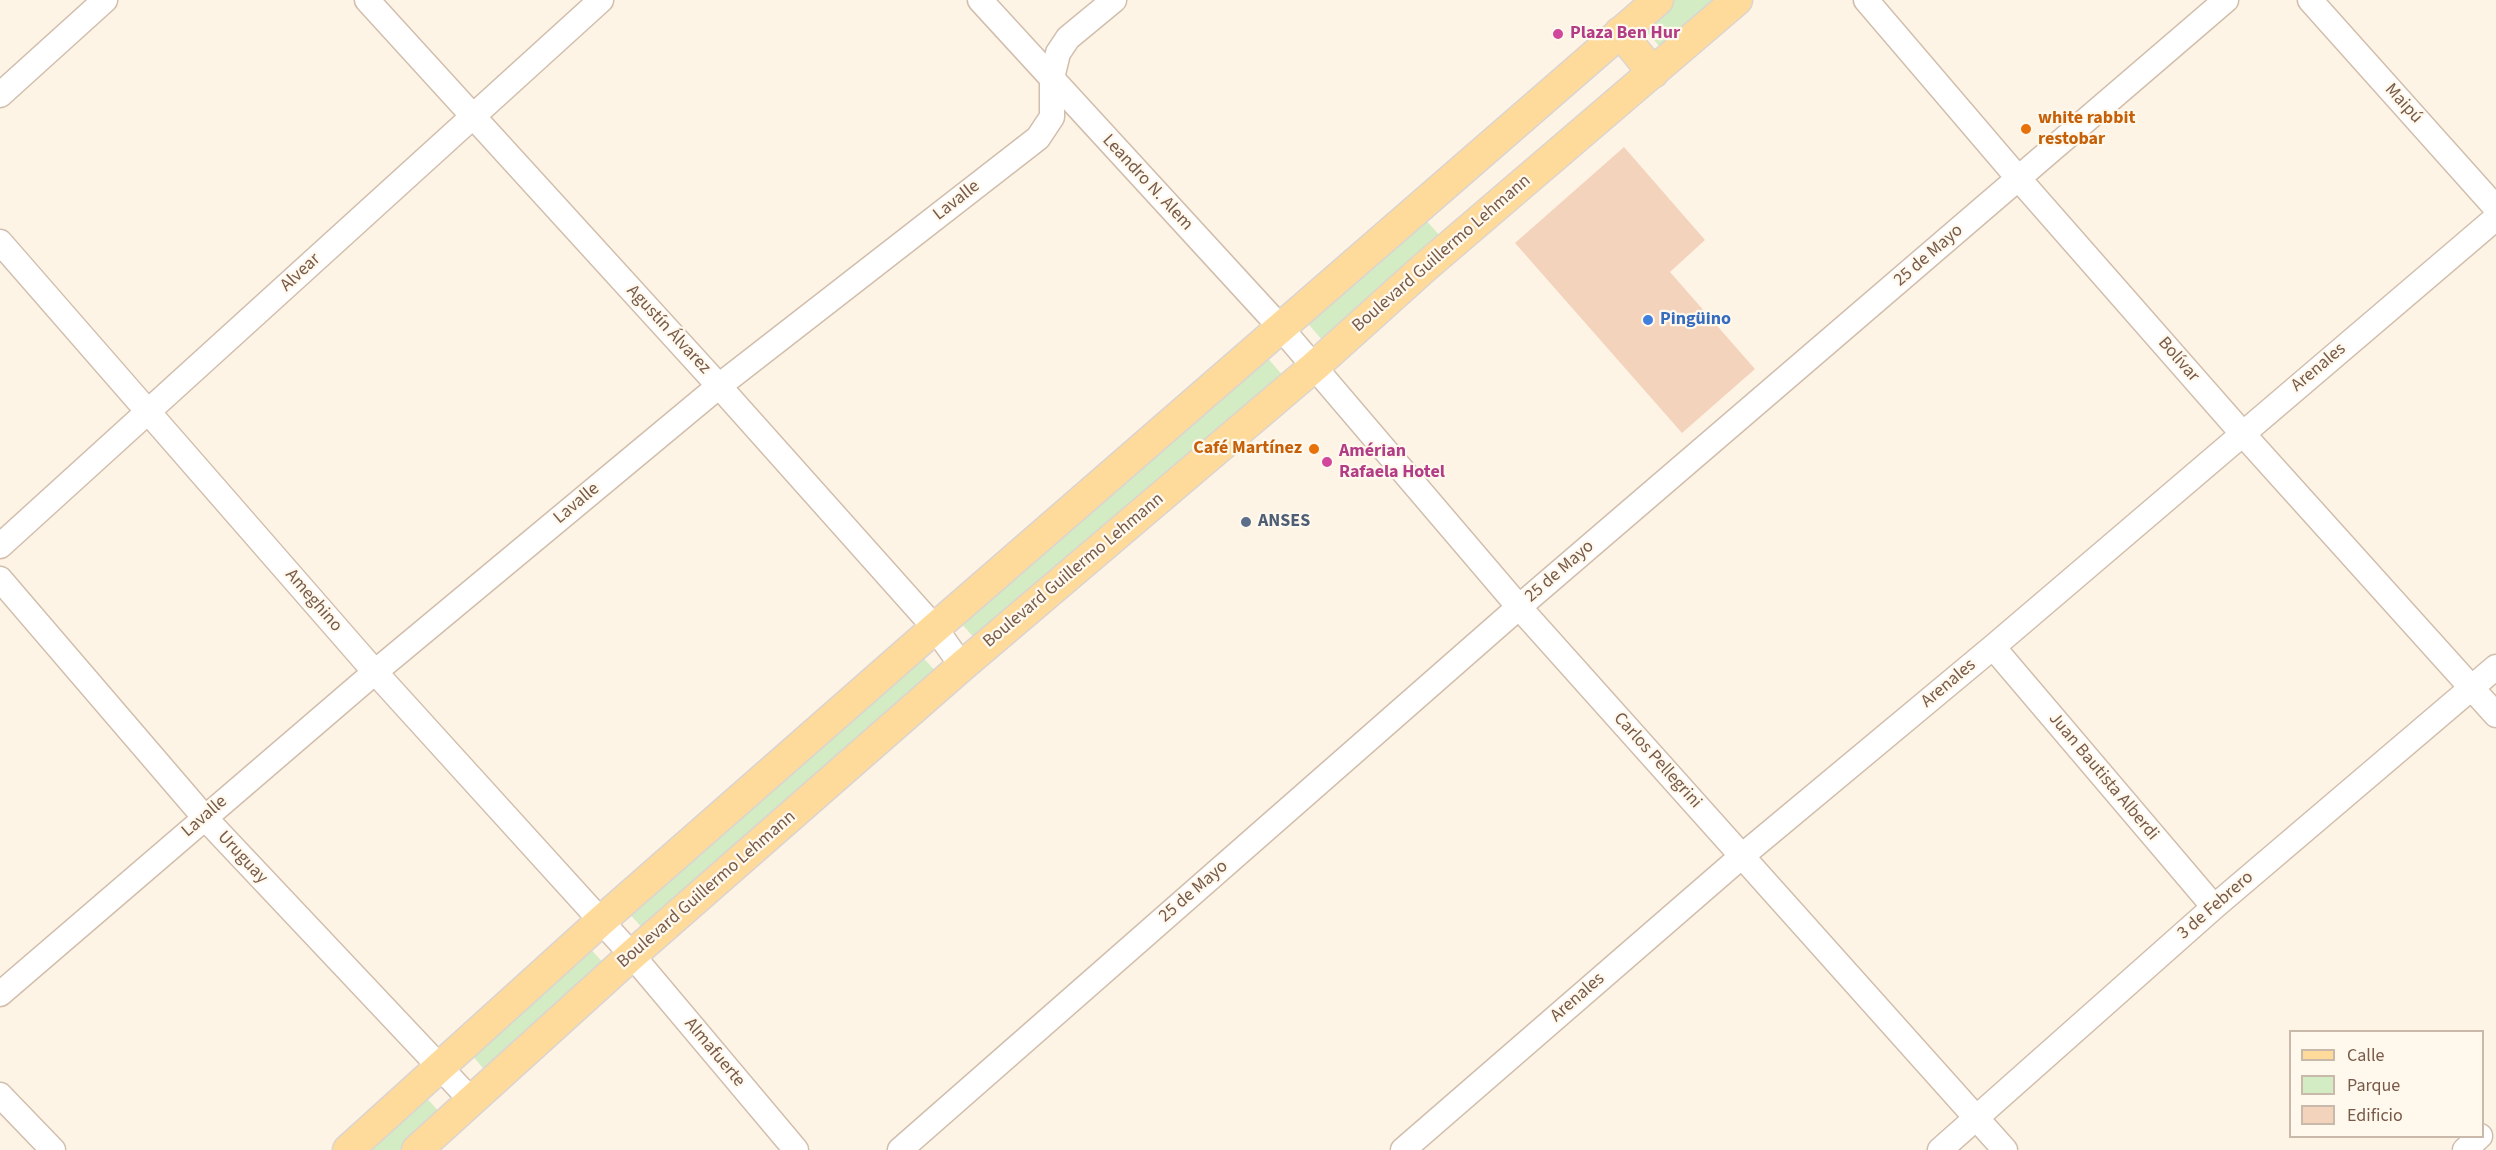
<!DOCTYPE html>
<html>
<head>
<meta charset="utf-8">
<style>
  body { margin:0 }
  #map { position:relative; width:2496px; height:1150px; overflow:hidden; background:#fdf4e6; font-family:"Source Sans 3",sans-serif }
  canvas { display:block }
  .legend { position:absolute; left:2289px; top:1030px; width:195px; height:108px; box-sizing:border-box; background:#fff8ed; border:2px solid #c9b9ab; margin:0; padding:8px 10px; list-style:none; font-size:18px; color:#785a49 }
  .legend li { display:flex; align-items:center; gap:12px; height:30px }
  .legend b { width:30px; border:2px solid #c9b9ab }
</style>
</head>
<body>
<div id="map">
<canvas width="2496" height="1150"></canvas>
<ul class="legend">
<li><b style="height:8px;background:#ffdb9b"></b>Calle</li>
<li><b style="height:16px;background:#d3ecc3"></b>Parque</li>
<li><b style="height:16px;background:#f4d3bc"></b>Edificio</li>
</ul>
</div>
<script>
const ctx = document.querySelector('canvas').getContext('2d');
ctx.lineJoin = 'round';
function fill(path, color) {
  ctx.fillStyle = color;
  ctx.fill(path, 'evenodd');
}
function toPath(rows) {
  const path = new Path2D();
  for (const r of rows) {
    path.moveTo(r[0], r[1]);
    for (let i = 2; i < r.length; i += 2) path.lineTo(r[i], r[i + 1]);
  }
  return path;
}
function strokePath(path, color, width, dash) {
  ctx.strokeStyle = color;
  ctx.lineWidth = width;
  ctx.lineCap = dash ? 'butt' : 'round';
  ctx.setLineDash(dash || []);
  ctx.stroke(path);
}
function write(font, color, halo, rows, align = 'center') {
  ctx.font = font + ' "Source Sans 3",sans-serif';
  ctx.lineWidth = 4.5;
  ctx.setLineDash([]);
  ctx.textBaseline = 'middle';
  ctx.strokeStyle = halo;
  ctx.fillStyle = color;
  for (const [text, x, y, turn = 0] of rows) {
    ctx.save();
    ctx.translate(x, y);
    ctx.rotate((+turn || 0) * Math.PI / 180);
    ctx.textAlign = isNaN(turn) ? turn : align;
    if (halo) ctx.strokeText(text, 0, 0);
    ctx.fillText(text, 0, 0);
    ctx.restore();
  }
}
fill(toPath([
  [1673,0,1716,0,1661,48,1642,27],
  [1423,217,1442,238,1323,341,1304,319],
  [1265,355,1284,377,977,641,958,620],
  [919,653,938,674,645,931,626,910],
  [588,946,607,967,489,1075,470,1053],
  [423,1094,442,1115,404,1150,362,1150]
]), '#d3ecc3');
fill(toPath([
  [1624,147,1705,240,1670,272,1755,369,1682,433,1515,243]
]), '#f4d3bc');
const minor = toPath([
  [367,0,719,386,935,628,962,666],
  [980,0,1281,328,1519,607,2005,1150],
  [1866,0,2019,179,2242,433,2496,715],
  [2310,0,2496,208],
  [0,95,105,0],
  [0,242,375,672,632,955,796,1150],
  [0,546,601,0],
  [0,579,205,818,471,1100],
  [1993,647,2214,907],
  [0,994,375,672,719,386,1038,138,1052,117,1052,78,1058,53,1068,38,1114,0],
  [0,1095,53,1150],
  [900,1150,1519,607,2226,0],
  [1403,1150,1742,856,1993,647,2496,218],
  [1940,1150,2214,907,2496,667],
  [2465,1150,2480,1136]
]);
const major = toPath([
  [1620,32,1653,73],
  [348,1150,601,921,935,628,1658,0],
  [417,1150,632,955,962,666,1315,366,1425,267,1737,0]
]);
strokePath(minor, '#d2bead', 27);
strokePath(major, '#dcd4d0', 33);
strokePath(minor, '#fff', 24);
strokePath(major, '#ffdb9b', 30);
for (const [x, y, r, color] of [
  [1558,34,6,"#d1479c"],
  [2026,129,6,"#e8710a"],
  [1648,320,6,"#3f7fe0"],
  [1314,449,6,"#e8710a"],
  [1327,462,6,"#d1479c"],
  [1246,522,6,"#5c6f8a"]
]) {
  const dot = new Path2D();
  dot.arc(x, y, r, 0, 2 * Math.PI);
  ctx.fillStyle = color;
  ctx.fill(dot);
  strokePath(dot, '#fff8ed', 2);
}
write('bold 18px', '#b23c85', '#fff8ed', [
  ["Plaza Ben Hur",1570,34],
  ["Amérian",1339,452],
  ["Rafaela Hotel",1339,473]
], 'left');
write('18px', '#785a49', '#fff8ed', [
  ["Maipú",2403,104,48],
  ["Leandro N. Alem",1147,183,47],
  ["Lavalle",957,201,-38],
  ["Boulevard Guillermo Lehmann",1442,254,-41],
  ["25 de Mayo",1929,256,-41],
  ["Alvear",301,273,-43],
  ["Agustín Álvarez",668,330,47],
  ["Bolívar",2178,360,49],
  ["Arenales",2319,368,-40],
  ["Lavalle",577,504,-40],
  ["Boulevard Guillermo Lehmann",1074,571,-40],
  ["25 de Mayo",1560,572,-41],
  ["Ameghino",313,601,49],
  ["Arenales",1949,684,-40],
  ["Carlos Pellegrini",1657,761,48],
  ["Juan Bautista Alberdi",2103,777,50],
  ["Lavalle",205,817,-41],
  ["Uruguay",242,858,47],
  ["Boulevard Guillermo Lehmann",707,890,-41],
  ["25 de Mayo",1194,892,-41],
  ["3 de Febrero",2216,906,-41],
  ["Arenales",1578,998,-41],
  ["Almafuerte",714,1053,50]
]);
write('bold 18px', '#c56008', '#fff8ed', [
  ["white rabbit",2038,119],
  ["restobar",2038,140],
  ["Café Martínez",1302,449,"right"]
], 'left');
write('bold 18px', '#366cbe', '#fff8ed', [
  ["Pingüino",1660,320]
], 'left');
write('bold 18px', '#4e5e75', '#fff8ed', [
  ["ANSES",1258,522]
], 'left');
</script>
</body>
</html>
